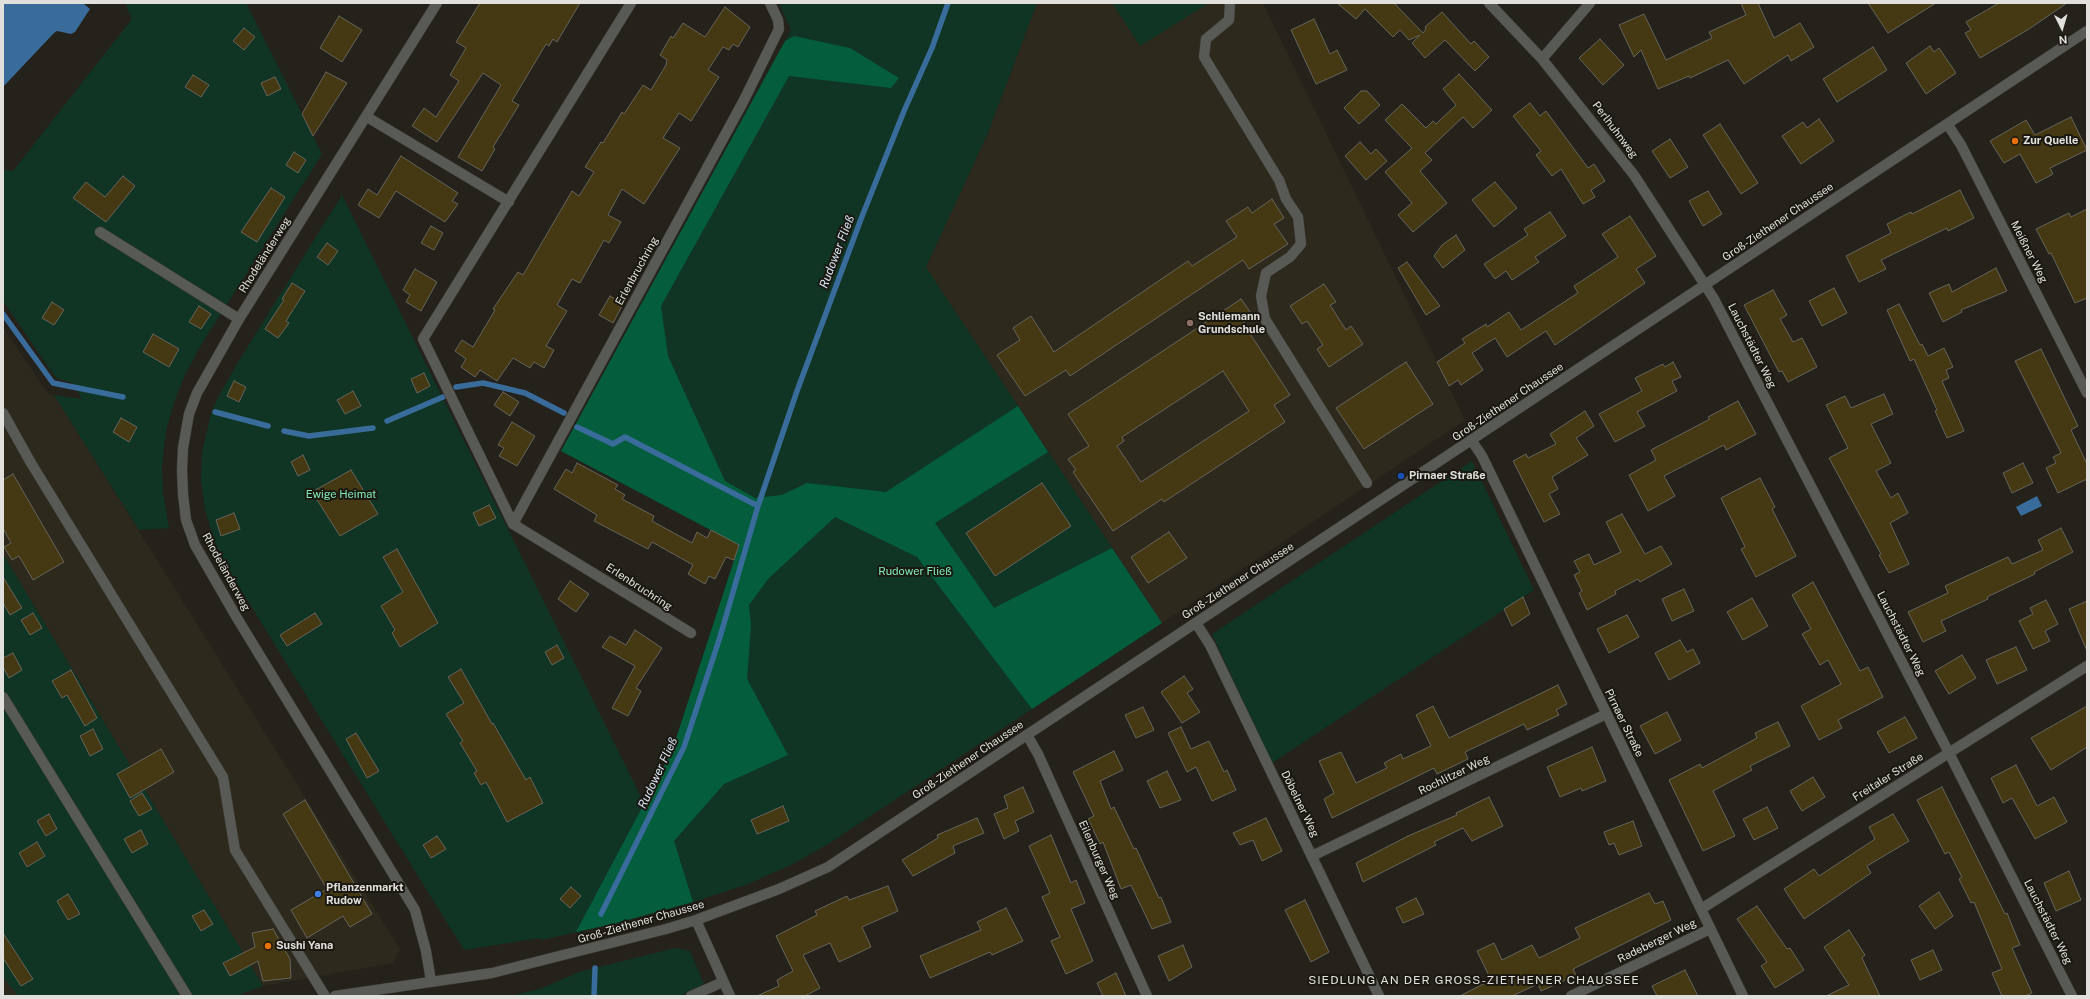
<!DOCTYPE html>
<html>
<head>
<meta charset="utf-8">
<style>
  body { margin:0 }
  #map { position:relative; width:2090px; height:999px; overflow:hidden; background:#24221b; font-family:"Public Sans",sans-serif }
  canvas { display:block }
  .frame { position:absolute; inset:0; border:4px solid #e2e0dc; pointer-events:none }
  .north { position:absolute; left:2042px; top:8px; width:40px; height:40px; -webkit-text-stroke:3px #1b1812; paint-order:stroke; rotate:175deg; font-size:11px; font-weight:700; line-height:16px; text-align:center; color:#e2e0dc }
  .north::after { content:''; display:block; margin:auto; width:14px; height:18px; background:#e2e0dc; clip-path:polygon(50% 0,100% 100%,50% 72%,0 100%) }
</style>
</head>
<body>
<div id="map">
<canvas width="2090" height="999"></canvas>
<div class="frame"></div>
<div class="north">N</div>
</div>
<script>
const ctx = document.querySelector('canvas').getContext('2d');
ctx.lineJoin = 'round';
function fill(path, color) {
  ctx.fillStyle = color;
  ctx.fill(path, 'evenodd');
}
function toPath(rows) {
  const path = new Path2D();
  for (const r of rows) {
    path.moveTo(r[0], r[1]);
    for (let i = 2; i < r.length; i += 2) path.lineTo(r[i], r[i + 1]);
  }
  return path;
}
function strokePath(path, color, width, dash) {
  ctx.strokeStyle = color;
  ctx.lineWidth = width;
  ctx.lineCap = dash ? 'butt' : 'round';
  ctx.setLineDash(dash || []);
  ctx.stroke(path);
}
function write(font, color, halo, rows, align = 'center') {
  ctx.font = font + ' "Public Sans",sans-serif';
  ctx.lineWidth = 4;
  ctx.setLineDash([]);
  ctx.textBaseline = 'middle';
  ctx.strokeStyle = halo;
  ctx.fillStyle = color;
  for (const [text, x, y, turn = 0] of rows) {
    ctx.save();
    ctx.translate(x, y);
    ctx.rotate((+turn || 0) * Math.PI / 180);
    ctx.textAlign = isNaN(turn) ? turn : align;
    if (halo) ctx.strokeText(text, 0, 0);
    ctx.fillText(text, 0, 0);
    ctx.restore();
  }
}
fill(toPath([
  [1037,3,1263,3,1465,420,1162,623,926,267,988,133],
  [3,327,48,394,54,395,400,949,393,963,263,986,3,554],
  [3,977,18,996,3,996]
]), '#2d291c');
fill(toPath([
  [125,3,246,3,322,154,198,350,185,375,174,402,166,431,162,466,163,492,169,528,139,530,54,395,82,399,73,383,56,378,3,301,3,170,13,171,132,19],
  [779,3,1037,3,988,133,926,267,1162,623,828,844,791,865,748,884,693,902,613,924,542,940,540,938,464,950,223,561,215,542,205,510,201,479,202,452,211,414,217,399,240,359,342,195,644,803,672,751,739,545,561,451,791,30],
  [1112,3,1209,3,1140,46],
  [1472,461,1534,590,1272,763,1212,634],
  [3,554,263,986,236,996,18,996,3,977],
  [675,948,690,951,704,984,680,996,509,996,540,989,579,972]
]), '#103524');
fill(toPath([
  [794,36,850,48,899,78,891,88,789,76,661,306,668,356,725,481,755,498,782,495,807,483,886,492,1018,406,1048,452,935,523,994,608,1112,548,1162,623,1032,709,917,557,835,517,768,579,749,605,751,626,747,679,788,755,724,784,674,841,693,902,613,924,576,932,672,751,739,545,561,451,785,41]
]), '#045d3c');
fill(toPath([
  [3,3,83,3,90,9,75,32,71,34,57,31,54,33,3,87],
  [2037,496,2042,506,2021,516,2016,507]
]), '#396c9b');
strokePath(toPath([
  [3,314,53,383,123,397],
  [456,387,483,383,525,393,564,413],
  [215,412,268,426],
  [387,421,443,397],
  [577,427,613,444,625,437,758,506],
  [284,431,309,436,373,428],
  [601,914,684,747,720,637,758,506,797,391,861,219,904,111,932,48,948,3],
  [594,996,595,968]
]), '#396c9b', 5.5);
const building = toPath([
  [480,3,580,3,557,42,553,39,549,46,546,44,512,101,519,105,493,147,495,149,482,171,458,157,501,85,483,73,437,142,412,126,424,108,436,117,459,81,450,75,466,48,456,42,480,3],
  [1337,3,1394,3,1423,33,1426,29,1425,27,1442,12,1471,44,1474,41,1489,57,1475,71,1445,40,1425,58,1412,43,1420,35,1409,40,1400,30,1393,37,1365,9,1356,19,1337,3],
  [1741,3,1758,3,1774,38,1800,23,1814,47,1791,61,1788,55,1744,84,1728,60,1690,78,1689,76,1658,89,1641,50,1634,57,1619,25,1644,14,1666,60,1712,38,1709,32,1746,15,1741,3],
  [1868,3,1936,3,1888,33,1868,3],
  [1999,3,2067,3,2029,29,1980,58,1965,33,1971,30,1966,22,1999,3],
  [725,7,750,27,738,47,733,44,729,50,723,47,708,70,719,77,691,121,679,113,663,138,680,148,644,204,622,189,608,215,621,222,609,243,604,240,580,283,572,279,557,305,567,311,546,346,554,350,544,368,534,362,530,368,513,358,497,381,480,370,475,377,461,367,466,359,455,351,462,340,473,347,495,310,493,309,518,272,523,275,572,191,579,196,594,172,585,167,601,142,603,143,622,112,624,114,643,85,651,90,666,65,667,60,660,55,671,36,673,38,683,23,705,37,725,7],
  [339,16,362,30,342,62,320,48,339,16],
  [1314,19,1330,54,1337,50,1347,70,1316,84,1291,30,1314,19],
  [244,28,255,37,244,50,233,41,244,28],
  [1600,39,1624,65,1603,85,1579,58,1600,39],
  [1930,46,1934,52,1939,48,1956,73,1926,94,1906,63,1930,46],
  [1873,47,1887,70,1837,102,1823,79,1873,47],
  [326,72,347,83,313,136,302,114,326,72],
  [1459,74,1492,110,1473,128,1463,117,1425,153,1432,160,1420,171,1447,203,1413,232,1398,215,1412,203,1385,172,1412,148,1385,120,1402,104,1426,128,1433,121,1436,124,1456,105,1443,89,1459,74],
  [193,75,209,85,201,97,185,87,193,75],
  [275,77,281,89,267,96,261,83,275,77],
  [1361,91,1367,91,1380,105,1359,124,1344,108,1361,91],
  [1530,103,1540,116,1546,111,1588,168,1594,164,1605,181,1591,190,1595,197,1583,204,1561,169,1552,176,1536,155,1541,151,1513,116,1530,103],
  [2071,117,2087,150,2050,168,2053,174,2036,183,2020,154,2004,163,1990,141,2026,120,2035,135,2071,117],
  [1819,119,1834,141,1801,164,1782,136,1803,122,1807,128,1819,119],
  [1720,124,1758,183,1741,194,1703,135,1720,124],
  [1670,139,1688,167,1670,178,1652,151,1670,139],
  [1360,142,1371,154,1376,149,1387,161,1366,180,1345,156,1360,142],
  [294,152,306,160,298,173,286,165,294,152],
  [401,156,458,193,452,201,458,204,445,222,396,191,379,218,358,205,368,189,377,195,401,156],
  [123,176,135,186,106,222,73,198,86,182,105,197,123,176],
  [1495,182,1517,208,1494,227,1472,200,1495,182],
  [271,188,285,197,257,242,241,232,271,188],
  [1960,190,1974,218,1948,231,1947,228,1881,260,1886,269,1859,282,1846,256,1891,233,1887,224,1911,212,1912,214,1960,190],
  [1708,191,1722,214,1703,226,1689,201,1708,191],
  [1272,199,1284,218,1274,224,1288,244,1249,269,1243,260,1070,376,1066,370,1025,396,997,355,1020,340,1013,328,1031,316,1054,352,1188,261,1192,266,1237,237,1226,221,1248,207,1252,213,1272,199],
  [2087,209,2087,298,2075,303,2051,253,2049,254,2036,229,2069,213,2071,217,2087,209],
  [1550,212,1566,236,1535,257,1539,262,1512,280,1506,271,1495,279,1484,264,1528,235,1524,229,1550,212],
  [1630,216,1656,256,1636,269,1645,283,1555,345,1546,331,1507,357,1495,338,1472,353,1483,370,1461,385,1458,380,1449,386,1437,362,1465,343,1462,339,1486,324,1487,327,1509,312,1521,330,1578,293,1574,286,1618,257,1602,234,1630,216],
  [431,226,443,233,434,250,421,243,431,226],
  [1456,235,1465,250,1443,268,1434,256,1442,245,1456,235],
  [327,243,338,251,328,265,317,257,327,243],
  [1407,262,1440,306,1426,315,1398,268,1407,262],
  [1996,268,2007,291,1961,310,1962,312,1943,322,1929,293,1949,284,1952,292,1996,268],
  [415,269,437,282,421,311,406,302,410,295,403,290,415,269],
  [292,283,305,291,286,321,289,323,278,338,265,329,284,300,282,299,292,283],
  [1324,284,1336,302,1330,305,1346,330,1351,326,1363,344,1329,367,1317,349,1323,345,1307,321,1302,324,1290,306,1324,284],
  [1834,288,1847,313,1822,326,1809,301,1834,288],
  [1773,290,1787,315,1780,319,1793,342,1802,338,1817,367,1788,382,1782,371,1779,372,1744,305,1773,290],
  [610,296,623,304,613,323,599,315,610,296],
  [1241,299,1253,316,1243,323,1290,395,1274,405,1285,422,1164,502,1162,499,1113,531,1073,472,1076,470,1068,459,1089,446,1068,414,1241,299],
  [1223,371,1249,411,1141,482,1117,446,1124,441,1122,437,1223,371],
  [52,302,64,310,54,325,42,318,52,302],
  [1899,304,1920,345,1922,344,1928,356,1944,348,1953,367,1946,370,1949,378,1942,381,1964,431,1947,438,1935,411,1937,410,1914,359,1910,361,1887,310,1899,304],
  [199,306,211,314,201,329,189,322,199,306],
  [153,334,179,349,169,367,143,352,153,334],
  [2041,349,2078,426,2071,430,2087,464,2087,479,2058,493,2046,468,2056,463,2053,457,2061,453,2015,361,2041,349],
  [1406,362,1433,404,1364,449,1336,408,1406,362],
  [1673,362,1681,377,1672,381,1677,391,1637,412,1645,426,1615,442,1599,414,1642,391,1635,378,1663,364,1665,367,1673,362],
  [424,373,430,386,417,393,411,379,424,373],
  [234,381,246,387,239,402,227,396,234,381],
  [353,391,361,406,345,414,337,400,353,391],
  [503,392,519,402,510,416,494,405,503,392],
  [1884,394,1893,414,1871,424,1891,463,1876,471,1891,498,1898,493,1908,513,1890,523,1909,564,1889,573,1879,555,1881,554,1829,458,1848,448,1826,405,1845,396,1851,408,1884,394],
  [1738,401,1756,434,1726,450,1724,445,1664,476,1675,496,1648,511,1629,475,1656,460,1651,450,1710,419,1708,417,1738,401],
  [1585,411,1594,426,1576,438,1588,455,1552,477,1558,489,1549,494,1560,514,1544,522,1513,461,1526,454,1528,458,1556,444,1550,434,1585,411],
  [121,418,137,427,129,442,113,432,121,418],
  [512,422,535,436,517,466,499,456,504,448,498,445,512,422],
  [303,455,310,470,298,476,291,462,303,455],
  [577,463,618,485,615,489,625,495,622,499,654,516,652,521,692,543,697,532,707,538,711,530,739,545,734,560,726,557,715,579,709,576,705,584,688,574,693,565,652,542,648,549,594,521,597,515,554,489,566,469,572,473,577,463],
  [2023,463,2033,483,2012,493,2003,473,2023,463],
  [351,470,378,514,340,536,312,492,351,470],
  [13,474,64,562,33,580,19,556,12,560,4,547,11,543,3,528,3,480,13,474],
  [1760,478,1775,507,1772,509,1796,556,1756,577,1741,549,1745,547,1721,498,1760,478],
  [1042,483,1071,526,995,576,966,533,1042,483],
  [489,505,496,518,479,526,473,513,489,505],
  [234,513,240,529,221,536,216,520,234,513],
  [1622,514,1645,554,1661,546,1672,564,1640,582,1638,579,1615,591,1616,594,1587,610,1579,593,1582,591,1574,575,1580,572,1574,561,1589,554,1594,565,1621,552,1606,522,1622,514],
  [2061,528,2073,552,2034,572,2035,574,1987,597,1988,599,1941,621,1946,631,1923,642,1908,612,1948,593,1945,586,2008,557,2012,564,2043,550,2038,540,2061,528],
  [1169,532,1187,558,1148,583,1131,557,1169,532],
  [397,549,438,623,400,647,392,633,395,630,381,606,403,592,383,557,397,549],
  [3,577,22,608,10,615,3,603,3,577],
  [570,581,589,594,576,612,558,599,570,581],
  [1813,582,1860,671,1868,667,1883,697,1838,720,1842,728,1819,740,1801,706,1841,684,1828,660,1820,665,1802,634,1811,629,1792,595,1813,582],
  [1684,589,1694,611,1672,621,1662,599,1684,589],
  [1523,597,1530,614,1512,626,1504,609,1523,597],
  [1752,598,1768,626,1743,640,1727,612,1752,598],
  [2046,600,2058,624,2045,631,2050,641,2033,649,2019,621,2033,614,2030,608,2046,600],
  [2087,601,2087,651,2069,609,2087,601],
  [33,613,42,628,30,635,21,620,33,613],
  [315,613,322,624,287,646,280,635,315,613],
  [1627,615,1639,637,1609,653,1597,629,1627,615],
  [635,630,662,648,636,688,641,691,628,716,612,708,635,666,602,647,610,636,626,645,635,630],
  [1680,640,1687,652,1693,649,1700,663,1669,680,1655,653,1680,640],
  [557,645,564,658,552,665,545,652,557,645],
  [2016,647,2027,670,1997,684,1986,660,2016,647],
  [13,653,22,670,9,678,3,667,3,658,13,653],
  [1962,655,1976,678,1949,694,1935,671,1962,655],
  [461,669,492,724,493,723,526,780,530,777,543,803,507,822,486,782,481,785,474,773,477,771,460,743,463,741,446,714,464,703,448,677,461,669],
  [71,670,97,718,85,726,67,695,62,698,52,681,71,670],
  [1184,676,1193,689,1187,693,1200,712,1182,723,1161,692,1184,676],
  [1558,685,1567,704,1556,710,1559,715,1527,730,1524,724,1465,752,1468,759,1437,774,1434,768,1332,818,1324,799,1334,793,1319,761,1341,752,1356,783,1387,768,1384,763,1401,754,1403,759,1431,746,1416,715,1433,706,1449,738,1558,685],
  [2087,706,2087,747,2051,770,2031,738,2087,706],
  [1143,707,1154,730,1136,738,1125,715,1143,707],
  [1667,712,1681,740,1655,754,1640,726,1667,712],
  [1905,717,1917,738,1889,753,1877,732,1905,717],
  [1778,722,1790,746,1750,766,1752,770,1713,791,1735,836,1703,851,1669,780,1700,764,1702,768,1757,738,1755,733,1778,722],
  [1181,727,1191,749,1209,741,1224,772,1227,770,1236,790,1212,801,1196,767,1187,772,1168,733,1181,727],
  [93,729,103,749,90,756,80,736,93,729],
  [356,733,379,771,367,778,346,739,356,733],
  [1592,747,1606,781,1582,791,1581,788,1560,797,1547,767,1592,747],
  [161,749,174,772,130,798,117,774,161,749],
  [1114,751,1123,770,1100,781,1111,809,1114,807,1134,849,1136,848,1159,898,1161,897,1171,922,1152,929,1131,885,1121,889,1103,842,1100,844,1088,819,1094,816,1073,772,1114,751],
  [2016,765,2037,806,2054,797,2067,822,2035,839,2012,798,2003,803,1991,778,2016,765],
  [1167,771,1181,800,1160,808,1147,781,1167,771],
  [1813,777,1825,797,1802,811,1790,791,1813,777],
  [1023,787,1034,812,1015,821,1019,831,1004,839,994,814,1008,808,1004,796,1023,787],
  [1942,787,2005,914,2007,913,2020,945,2012,948,2032,993,2025,996,2002,996,1992,973,2002,969,1974,902,1971,903,1959,879,1962,877,1949,852,1945,854,1917,800,1942,787],
  [142,793,152,809,139,816,130,801,142,793],
  [1489,797,1503,826,1472,841,1463,828,1434,842,1436,845,1363,882,1356,863,1408,836,1457,815,1456,813,1489,797],
  [305,800,372,914,350,927,343,916,307,938,291,910,327,889,283,814,305,800],
  [783,806,789,821,757,834,751,820,783,806],
  [1767,807,1778,828,1754,840,1743,819,1767,807],
  [49,814,57,829,46,836,37,821,49,814],
  [1893,814,1909,841,1867,866,1871,873,1804,919,1784,889,1814,869,1819,876,1875,839,1869,827,1893,814],
  [977,818,984,833,953,846,955,853,913,876,902,860,938,838,937,835,977,818],
  [1266,818,1282,851,1262,861,1253,840,1240,845,1233,833,1266,818],
  [1633,821,1642,846,1619,855,1614,843,1609,845,1604,832,1633,821],
  [141,830,148,844,132,853,124,839,141,830],
  [1051,835,1071,883,1076,880,1085,903,1071,909,1093,961,1066,974,1051,941,1060,937,1042,897,1050,893,1029,846,1051,835],
  [437,836,446,849,431,858,423,845,437,836],
  [37,842,45,856,27,867,19,853,37,842],
  [2069,871,2081,900,2056,911,2044,883,2069,871],
  [888,886,898,911,862,927,871,947,839,962,830,943,803,955,820,988,805,996,757,996,779,986,777,980,793,971,776,936,817,915,815,911,847,896,849,900,888,886],
  [571,887,581,896,570,908,560,899,571,887],
  [1939,892,1953,916,1935,929,1919,906,1939,892],
  [1649,893,1655,904,1663,901,1671,920,1573,969,1576,975,1541,991,1538,984,1512,996,1460,996,1491,980,1477,951,1494,943,1502,960,1532,945,1539,958,1580,938,1575,928,1649,893],
  [68,894,80,914,68,920,57,901,68,894],
  [1416,898,1424,914,1403,923,1396,908,1416,898],
  [1305,900,1329,952,1311,962,1285,910,1305,900],
  [1757,906,1787,949,1790,948,1804,970,1775,988,1761,966,1767,962,1737,919,1757,906],
  [1006,908,1023,941,992,955,990,952,930,978,920,956,981,930,977,922,1006,908],
  [204,910,213,924,201,931,192,916,204,910],
  [273,929,290,959,291,978,263,981,258,961,230,976,223,963,255,947,252,933,273,929],
  [1849,930,1865,955,1862,958,1880,996,1826,996,1849,985,1824,947,1849,930],
  [3,933,33,979,21,986,3,958,3,933],
  [1183,945,1192,967,1169,981,1158,956,1183,945],
  [1933,950,1942,970,1920,980,1911,960,1933,950],
  [1685,970,1698,996,1657,996,1652,986,1685,970],
  [1116,973,1126,996,1103,996,1097,983,1116,973]
]);
fill(building, '#453914');
strokePath(building, '#66645b', 1);
const minor = toPath([
  [631,3,423,339,513,524,691,633],
  [1230,3,1229,20,1206,39,1204,57,1279,180,1286,199,1298,217,1301,244,1290,257,1266,273,1261,296,1265,319,1367,483],
  [1489,3,1542,59,1634,175,1714,299,1949,753,2072,996],
  [1542,59,1590,3],
  [367,117,509,202],
  [1948,125,1961,145,2087,393],
  [100,232,239,319],
  [3,413,31,463,223,777,235,850,325,996],
  [1472,441,1482,456,1743,996],
  [513,524,743,102,779,29,778,20,770,3],
  [1196,623,1210,645,1379,996],
  [3,697,187,996],
  [1027,735,1038,754,1147,996],
  [1312,856,1606,714],
  [1701,909,2087,666],
  [696,920,730,996],
  [431,981,426,951,415,910,237,618,195,545,186,520,183,494,182,470,183,448,189,414,197,393,239,319,437,3],
  [335,996,492,973,666,929,696,920,779,889,828,867,2087,31],
  [691,996,723,982],
  [1571,996,1710,929]
]);
strokePath(minor, '#3f3d36', 11);
strokePath(minor, '#585a56', 10);
for (const [x, y, r, color] of [
  [2015,141,4,"#e8710a"],
  [1190,323,4,"#8d6e63"],
  [1401,476,4,"#1a4fb4"],
  [318,894,4,"#3f7fe0"],
  [268,946,4,"#e8710a"]
]) {
  const dot = new Path2D();
  dot.arc(x, y, r, 0, 2 * Math.PI);
  ctx.fillStyle = color;
  ctx.fill(dot);
  strokePath(dot, '#1b1812', 1.5);
}
write('11px', '#e2e0dc', '#1b1812', [
  ["Perlhuhnweg",1615,130,53],
  ["Groß-Ziethener Chaussee",1778,222,-34],
  ["Meißner Weg",2029,252,63],
  ["Rhodeländerweg",265,255,-58],
  ["Erlenbruchring",637,271,-61],
  ["Lauchstädter Weg",1752,346,63],
  ["Groß-Ziethener Chaussee",1508,402,-34],
  ["Rhodeländerweg",226,572,61],
  ["Groß-Ziethener Chaussee",1238,581,-33],
  ["Erlenbruchring",639,587,33],
  ["Lauchstädter Weg",1901,634,63],
  ["Pirnaer Straße",1624,723,64],
  ["Groß-Ziethener Chaussee",968,760,-34],
  ["Rochlitzer Weg",1454,775,-26],
  ["Freitaler Straße",1888,777,-32],
  ["Döbelner Weg",1300,804,64],
  ["Eilenburger Weg",1099,860,66],
  ["Groß-Ziethener Chaussee",641,922,-16],
  ["Lauchstädter Weg",2048,922,63],
  ["Radeberger Weg",1657,941,-26]
]);
write('bold 11px', '#e2e0dc', '#1b1812', [
  ["Zur Quelle",2023,141],
  ["Schliemann",1198,317],
  ["Grundschule",1198,330],
  ["Pirnaer Straße",1409,476],
  ["Pflanzenmarkt",326,888],
  ["Rudow",326,901],
  ["Sushi Yana",276,946]
], 'left');
write('11px', '#82eab6', '#1b1812', [
  ["Ewige Heimat",341,495],
  ["Rudower Fließ",915,572]
]);
write('italic 12px', '#d8e6f4', '#1b1812', [
  ["Rudower Fließ",837,252,-69],
  ["Rudower Fließ",658,773,-65]
]);
ctx.letterSpacing = '1px';
write('12px', '#e2e0dc', '#1b1812', [
  ["SIEDLUNG AN DER GROSS-ZIETHENER CHAUSSEE",1474,980]
]);
ctx.letterSpacing = '0px';
</script>
</body>
</html>
